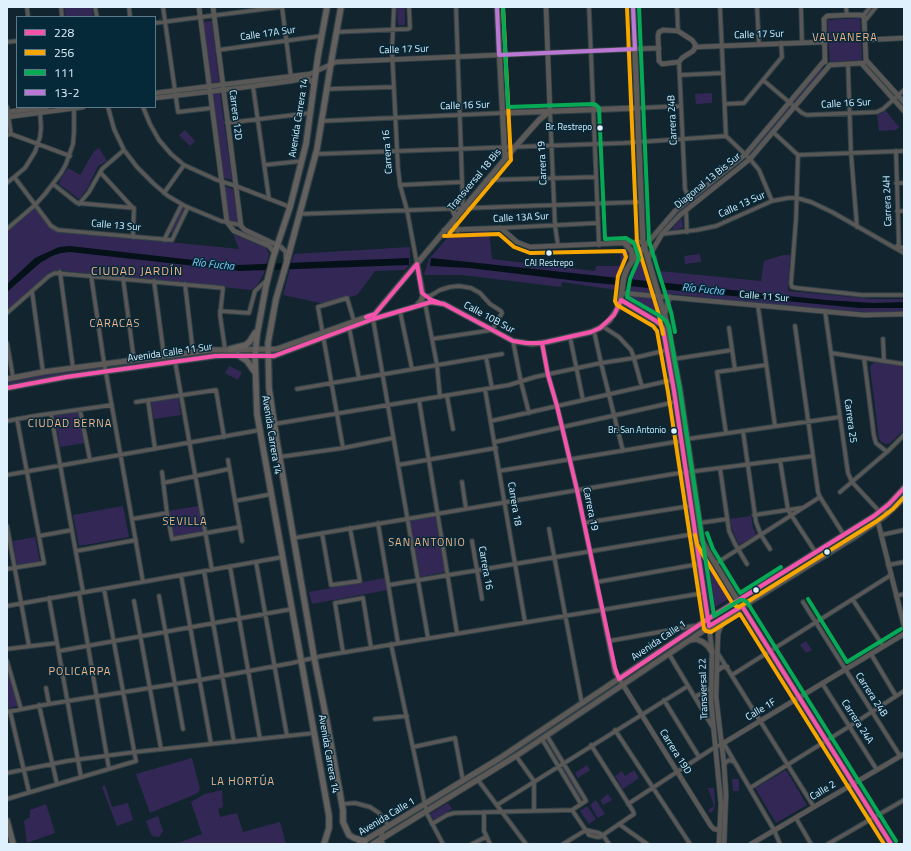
<!DOCTYPE html>
<html>
<head>
<meta charset="utf-8">
<style>
  body { margin:0 }
  #map { position:relative; width:911px; height:851px; overflow:hidden; background:#12252e; font-family:"Titillium Web",sans-serif }
  canvas { display:block }
  .frame { position:absolute; inset:0; border:8px solid #dff1fd; pointer-events:none }
  .legend { position:absolute; left:16px; top:16px; width:140px; height:92px; box-sizing:border-box; background:#06293a; border:1px solid #5d7988; margin:0; padding:5px 7px; list-style:none; font-size:12px; color:#dff1fd }
  .legend li { display:flex; align-items:center; gap:8px; height:20px }
  .legend b { width:20px; border:1px solid #5d7988 }
</style>
</head>
<body>
<div id="map">
<canvas width="911" height="851"></canvas>
<div class="frame"></div>
<ul class="legend">
<li><b style="height:5px;background:#f653ac"></b>228</li>
<li><b style="height:5px;background:#f7a600"></b>256</li>
<li><b style="height:5px;background:#06aa56"></b>111</li>
<li><b style="height:5px;background:#ba77d6"></b>13-2</li>
</ul>
</div>
<script>
const ctx = document.querySelector('canvas').getContext('2d');
ctx.lineJoin = 'round';
function fill(path, color) {
  ctx.fillStyle = color;
  ctx.fill(path, 'evenodd');
}
function toPath(rows) {
  const path = new Path2D();
  for (const r of rows) {
    path.moveTo(r[0], r[1]);
    for (let i = 2; i < r.length; i += 2) path.lineTo(r[i], r[i + 1]);
  }
  return path;
}
function strokePath(path, color, width, dash) {
  ctx.strokeStyle = color;
  ctx.lineWidth = width;
  ctx.lineCap = dash ? 'butt' : 'round';
  ctx.setLineDash(dash || []);
  ctx.stroke(path);
}
function write(font, color, halo, rows, align = 'center') {
  ctx.font = font + ' "Titillium Web",sans-serif';
  ctx.lineWidth = 3;
  ctx.setLineDash([]);
  ctx.textBaseline = 'middle';
  ctx.strokeStyle = halo;
  ctx.fillStyle = color;
  for (const [text, x, y, turn = 0] of rows) {
    ctx.save();
    ctx.translate(x, y);
    ctx.rotate((+turn || 0) * Math.PI / 180);
    ctx.textAlign = isNaN(turn) ? turn : align;
    if (halo) ctx.strokeText(text, 0, 0);
    ctx.fillText(text, 0, 0);
    ctx.restore();
  }
}
fill(toPath([
  [64,7,92,7,93,17,66,17],
  [397,7,405,7,405,25,398,25],
  [860,18,862,60,830,62,827,20],
  [212,21,219,82,209,83,202,22],
  [821,68,823,70,795,102,793,101],
  [212,93,220,93,232,180,222,177],
  [712,93,712,103,696,104,695,94],
  [789,106,791,108,752,155,750,153],
  [885,110,899,127,896,130,879,131,877,114,881,114],
  [185,130,195,141,190,146,179,135],
  [99,148,107,161,98,166,88,187,79,199,59,184,60,180,68,168,80,175,94,151],
  [715,181,717,183,657,239,656,238,671,218],
  [223,186,233,189,238,222,227,219],
  [184,207,185,209,173,232,169,234,182,208],
  [34,208,49,226,57,231,239,249,233,234,266,248,269,254,264,273,258,284,251,290,55,270,48,274,7,311,7,231],
  [682,217,683,228,671,230,675,225],
  [489,231,492,259,595,271,596,266,620,266,621,250,626,249,628,251,629,256,620,275,617,290,562,282,561,287,462,275,424,275,429,259,451,234],
  [410,247,410,264,405,270,375,271,357,295,325,304,283,295,294,254],
  [657,253,659,271,761,281,764,261,783,255,790,255,788,291,873,299,904,299,904,312,879,313,774,305,663,293,655,267,655,259],
  [700,254,701,262,685,264,684,256],
  [642,258,654,293,629,291,631,273],
  [633,296,656,298,665,325,633,303,631,299],
  [246,351,246,353,221,353,206,355,111,369,111,365,195,353],
  [874,362,904,366,904,430,889,444,885,444,881,442,879,439,870,367],
  [101,366,102,370,34,380,7,386,7,381,15,378],
  [229,366,242,372,238,380,225,373],
  [178,397,181,415,154,419,151,401],
  [79,412,85,443,60,447,55,416],
  [123,506,129,537,79,546,73,515],
  [198,506,203,531,173,537,168,511],
  [435,516,445,572,420,577,410,521],
  [751,516,753,528,757,535,739,545,732,529,730,519],
  [35,537,40,561,17,565,13,541],
  [700,546,732,597,709,611,699,547],
  [385,578,387,590,312,604,309,592],
  [806,641,812,650,806,653,800,645],
  [7,667,18,706,7,708],
  [192,758,200,789,198,793,150,813,136,774],
  [587,765,590,770,578,778,575,773],
  [565,767,582,795,579,797,562,769],
  [634,770,639,778,623,789,615,776,622,771,625,776],
  [786,770,807,805,776,823,755,788],
  [732,779,739,779,739,791,733,791],
  [105,785,112,807,128,803,133,820,117,826,102,787],
  [708,788,714,788,715,805,713,811,710,813,708,810,714,806],
  [222,790,223,807,218,809,220,817,237,813,243,832,280,822,286,844,179,844,178,843,202,834,191,802,205,794],
  [608,794,612,800,603,805,600,800],
  [596,800,605,814,598,818,590,805],
  [448,803,452,809,434,820,430,814],
  [46,804,55,833,27,843,24,821,30,817,30,810],
  [587,806,596,819,589,824,580,811],
  [158,816,163,831,159,837,152,836,146,821]
]), '#332855');
fill(toPath([
  [70,246,238,265,409,258,409,265,240,271,70,252,61,253,52,256,40,263,7,292,7,284,35,258,59,247],
  [431,258,826,300,873,303,904,302,904,308,859,308,586,282,469,268,430,266]
]), '#041118');
const minor = toPath([
  [27,7,28,17],
  [61,7,62,17],
  [95,7,97,17],
  [129,7,130,17],
  [163,7,178,112,212,108],
  [282,7,291,77],
  [394,7,392,51,398,168,400,185,407,210,417,264],
  [456,7,463,208],
  [589,7,599,245],
  [677,7,678,31],
  [720,7,726,136,750,159,759,170,772,201],
  [757,7,759,44],
  [801,7,802,42],
  [846,7,847,15],
  [863,16,870,7],
  [864,22,876,7],
  [155,23,280,7],
  [336,32,408,29,410,28,409,7],
  [7,42,17,41],
  [218,50,321,36],
  [679,62,685,189,689,199],
  [848,65,851,153,857,227],
  [680,75,723,73],
  [763,80,802,113,807,115,877,112,883,109,904,90],
  [253,86,269,199],
  [327,89,394,87],
  [725,104,744,103,782,57,781,43],
  [7,107,11,134],
  [108,107,114,129,124,150,137,167,154,184,168,196,185,206,221,221,241,225],
  [143,107,150,124,159,140,171,154,184,165,217,180,236,186,290,207],
  [638,108,681,106],
  [550,111,555,225,558,246],
  [322,121,502,113],
  [227,123,310,113],
  [773,132,798,155,796,219,791,284,792,287,797,288,862,295,904,295],
  [7,135,11,134,70,156],
  [896,151,899,250],
  [316,154,624,143,726,136],
  [798,155,904,151],
  [264,165,302,161],
  [100,172,133,208],
  [15,178,51,226,58,230,172,240,188,207],
  [486,180,596,177],
  [7,183,25,168,35,152,40,137,41,128,40,111],
  [896,183,904,183],
  [53,184,77,203,134,208],
  [400,185,462,182],
  [164,193,184,165],
  [79,204,89,192,102,169,124,150],
  [686,210,687,232],
  [897,211,904,211],
  [300,214,641,202],
  [501,228,598,223],
  [7,229,35,205,45,194,61,173,66,164,73,144,74,132,74,107],
  [662,234,697,230,716,226,772,201,788,198,797,198,811,202,832,212,904,253],
  [133,237,134,208],
  [164,240,182,204],
  [897,246,904,248],
  [60,272,73,368],
  [91,275,103,356,143,582],
  [123,278,134,360],
  [154,281,164,356],
  [185,284,193,352],
  [32,291,43,372],
  [426,296,430,296,440,290,450,287,459,286,471,288,480,293,490,304,501,311,502,313,492,330,432,339],
  [425,303,437,365,440,397],
  [758,306,775,426],
  [220,311,249,313,255,291,268,279],
  [400,311,412,369],
  [825,311,848,473,852,482,878,510,889,512],
  [7,313,49,276,55,273,223,288,220,315,225,349],
  [373,319,428,638],
  [602,326,619,337,631,350,633,355,642,387],
  [795,326,818,492,820,497,844,535],
  [349,327,359,378],
  [729,328,735,370],
  [594,331,601,363,623,451],
  [570,337,583,400],
  [883,339,884,361],
  [513,341,521,382,529,413],
  [7,343,13,377],
  [831,353,904,364],
  [486,357,492,388],
  [864,358,874,436,876,443,887,452],
  [674,359,732,350],
  [175,361,212,570],
  [297,389,502,354],
  [485,389,525,622],
  [447,396,453,429],
  [148,400,155,449],
  [419,400,457,633],
  [136,402,216,390,224,437],
  [80,410,90,460],
  [51,414,83,592],
  [7,421,34,416,112,405],
  [491,421,672,380],
  [274,424,509,385,535,377,601,363,634,358,667,350],
  [743,431,756,522,761,535,770,549],
  [726,433,717,372,766,365],
  [687,439,840,417],
  [495,442,675,402],
  [343,448,318,307,347,298,354,321],
  [279,457,343,448,393,438],
  [228,460,242,541],
  [780,460,788,510,816,553],
  [398,465,496,448],
  [720,468,729,531,735,544,747,564],
  [499,471,681,441],
  [162,472,167,513,172,539,240,527],
  [7,475,260,430],
  [462,482,466,509],
  [163,483,229,469],
  [840,492,887,452,904,435],
  [235,501,272,494],
  [754,515,801,508],
  [132,519,167,513],
  [378,523,398,643],
  [584,523,690,506],
  [699,523,727,519],
  [7,526,29,646],
  [549,529,582,704],
  [322,533,331,585,360,581,350,528],
  [881,535,904,530],
  [39,536,72,530],
  [294,538,673,474,813,456],
  [472,541,482,599],
  [76,551,136,540],
  [256,562,287,736],
  [715,564,820,497],
  [888,565,904,562],
  [230,566,260,739],
  [7,569,44,563,17,419],
  [204,571,234,742],
  [181,575,211,744],
  [597,582,699,564],
  [389,585,694,534],
  [79,593,109,769],
  [159,596,183,729],
  [896,596,904,594],
  [49,598,81,777],
  [853,600,883,646],
  [134,601,161,749],
  [803,602,900,756],
  [7,606,283,557],
  [609,641,699,625],
  [391,644,427,814,443,844],
  [7,649,57,643],
  [59,651,292,609],
  [343,652,335,603,363,598,371,648],
  [717,652,814,807],
  [669,654,712,726],
  [871,654,896,696],
  [7,661,21,709],
  [732,675,891,575],
  [822,683,877,770],
  [46,688,49,704],
  [695,697,711,688],
  [664,700,699,757],
  [39,705,57,784],
  [10,711,29,792],
  [7,712,49,704,200,680,292,663,322,656,704,593],
  [375,719,407,716],
  [615,730,690,844],
  [547,736,585,799,586,801,572,810],
  [542,739,581,804],
  [723,742,774,830,780,844],
  [413,747,455,738,463,781],
  [516,756,534,781,534,811],
  [724,764,729,760,734,762],
  [7,773,67,761,135,752,315,733],
  [478,780,526,844],
  [750,788,850,726,904,691],
  [7,799,136,761,104,589],
  [342,804,355,803,370,807,379,813,389,826],
  [628,804,712,749,722,744],
  [497,805,688,686],
  [572,810,589,835,597,837,600,837,634,814,633,811,591,745],
  [484,812,484,831,490,844],
  [796,818,811,844],
  [432,824,447,815,454,813,572,810],
  [619,824,647,844],
  [586,830,599,833,603,835],
  [603,835,609,844],
  [472,844,486,837],
  [563,844,586,830],
  [828,844,904,800]
]);
const tertiary = toPath([
  [199,7,227,222,234,231,269,246,275,253],
  [213,7,241,226,245,230,281,247,286,252,286,259],
  [546,7,550,111],
  [663,30,678,31,692,40,695,44,695,48,693,51,682,58,679,62,662,64,659,61,658,36,659,32,663,30],
  [865,40,904,38],
  [695,47,824,42],
  [866,60,904,102],
  [825,62,824,19,827,16,847,15,860,15,864,16,866,60],
  [862,64,904,111],
  [830,65,864,63],
  [155,93,310,74,336,62,659,48],
  [155,98,223,90,291,81,305,78,309,79,314,84],
  [7,112,47,107],
  [7,117,83,107],
  [444,230,501,228,517,242,530,247,643,242],
  [644,247,675,211,745,155,825,60],
  [648,258,662,234,680,215,750,159,830,65],
  [622,293,864,315,904,314],
  [542,343,548,375,557,406,577,490,615,672,711,826,714,829,720,830],
  [878,522,904,626],
  [709,626,712,652,711,702,721,804,719,844],
  [717,671,722,667,727,667],
  [722,744,904,634],
  [382,831,381,841,383,844],
  [724,844,726,795,724,764,716,697,718,634,720,628,727,617],
  [751,844,904,754]
]);
const secondary = toPath([
  [497,7,505,159],
  [633,7,643,242,668,327,680,390,702,540,708,552,738,601],
  [502,113,638,108],
  [452,208,456,217],
  [453,221,454,226,458,230],
  [625,244,631,250,632,253,632,261],
  [417,264,423,296,421,301,418,304],
  [621,300,656,321,661,325,663,329,674,391,708,621],
  [665,313,669,297],
  [373,316,515,147,539,120,550,111],
  [7,379,43,372,211,350,277,349,375,314],
  [7,388,66,377,215,356,231,355,274,356,373,319,431,302,444,304,513,341,532,344,547,342,591,332,600,328,609,321,616,311,620,303,624,277,627,269,632,261,644,247],
  [742,606,891,844],
  [690,640,696,639,703,642,708,646,712,652],
  [359,844,500,758,708,619,874,516,889,504,904,488],
  [373,844,516,756,703,631,853,538,885,516,904,498]
]);
const primary = toPath([
  [341,7,332,57,317,149,287,261,276,299,268,343,269,388,277,442,314,657,327,722,343,810,343,822,349,835,354,838,365,841],
  [230,349,246,345,250,341,255,333],
  [238,355,247,361,254,371],
  [7,821,13,844],
  [324,844,329,828,329,816,257,414,255,356,257,335,266,286,273,258,290,207,306,144,318,56,327,7]
]);
strokePath(minor, '#314148', 5.5);
strokePath(tertiary, '#314148', 6);
strokePath(secondary, '#314148', 7);
strokePath(primary, '#314148', 8);
strokePath(minor, '#595856', 3.5);
strokePath(tertiary, '#595856', 4.5);
strokePath(secondary, '#5d5956', 5);
strokePath(primary, '#64605d', 5.5);
strokePath(toPath([
  [417,264,422,293,430,299,440,303],
  [366,317,375,314,417,264],
  [542,343,548,375,557,406,577,490,615,668,619,679,708,619,874,516,889,504,904,488],
  [7,388,66,377,215,356,274,356,373,319,431,302,444,304,513,341,526,343,542,343,591,332,600,328,614,315,621,300,656,321,661,325,663,329,674,391,709,626,742,606,891,844]
]), '#f653ac', 4);
strokePath(toPath([
  [627,7,637,243,659,315,663,334],
  [449,234,511,160,503,7],
  [444,236,499,234,514,247,530,253,624,251,626,257,618,276,615,301,617,305,653,326,657,331,668,392,704,629,706,631,711,632,740,614,884,844],
  [695,535,697,544,703,555,733,604,736,606,739,607,877,521,893,509,904,497]
]), '#f7a600', 4);
strokePath(toPath([
  [503,7,508,107,593,104,596,105,599,108,605,239,626,238,634,243,639,258,630,279,627,297,660,316,666,321,669,327,680,390,714,616,740,600,743,600,747,602,896,841],
  [639,7,649,241,671,312,675,332],
  [707,533,713,549,740,593,781,567],
  [808,599,847,662,901,629]
]), '#06aa56', 4);
strokePath(toPath([
  [497,7,499,55,635,49,633,7]
]), '#ba77d6', 4);
for (const [x, y, r, color] of [
  [600,128,3.5,"#dff1fd"],
  [549,253,3.5,"#dff1fd"],
  [674,431,3.5,"#dff1fd"],
  [827,552,3.5,"#dff1fd"],
  [756,590,3.5,"#dff1fd"]
]) {
  const dot = new Path2D();
  dot.arc(x, y, r, 0, 2 * Math.PI);
  ctx.fillStyle = color;
  ctx.fill(dot);
  strokePath(dot, '#06293a', 1.5);
}
write('9px', '#dff1fd', '#06293a', [
  ["Br. Restrepo",592,128],
  ["CAI Restrepo",549,264,"center"],
  ["Br. San Antonio",666,431]
], 'right');
write('10px', '#dff1fd', '#06293a', [
  ["Calle 17A Sur",268,34,-8],
  ["Calle 17 Sur",759,35,-2],
  ["Calle 17 Sur",404,50,-2],
  ["Calle 16 Sur",846,104,-3],
  ["Calle 16 Sur",465,106,-2],
  ["Carrera 12D",235,115,83],
  ["Avenida Carrera 14",299,118,-81],
  ["Carrera 24B",673,120,-93],
  ["Carrera 16",388,152,-94],
  ["Carrera 19",543,163,-93],
  ["Transversal 18 Bis",475,180,-50],
  ["Diagonal 13 Bis Sur",708,181,-39],
  ["Carrera 24H",888,201,-92],
  ["Calle 13 Sur",742,205,-24],
  ["Calle 13A Sur",521,218,-3],
  ["Calle 13 Sur",116,226,5],
  ["Calle 11 Sur",764,297,5],
  ["Calle 10B Sur",489,318,28],
  ["Avenida Calle 11 Sur",170,353,-8],
  ["Carrera 25",850,421,82],
  ["Avenida Carrera 14",271,435,81],
  ["Carrera 18",514,504,81],
  ["Carrera 19",590,509,78],
  ["Carrera 16",485,568,80],
  ["Avenida Calle 1",659,641,-34],
  ["Transversal 22",704,689,-92],
  ["Carrera 24B",871,695,57],
  ["Calle 1F",761,710,-31],
  ["Carrera 24A",857,722,57],
  ["Carrera 19D",675,752,58],
  ["Avenida Carrera 14",328,754,80],
  ["Calle 2",823,791,-31],
  ["Avenida Calle 1",387,817,-31]
]);
ctx.letterSpacing = '1px';
write('11px', '#f8b586', '#06293a', [
  ["VALVANERA",845,38],
  ["CARACAS",115,324],
  ["CIUDAD BERNA",70,424],
  ["SEVILLA",185,522],
  ["SAN ANTONIO",427,543],
  ["POLICARPA",80,672],
  ["LA HORTÚA",243,782]
]);
ctx.letterSpacing = '0px';
write('italic 11px', '#81c9f4', '#06293a', [
  ["Río Fucha",213,265,6],
  ["Río Fucha",703,290,6]
]);
ctx.letterSpacing = '1px';
write('12px', '#f8b586', '#06293a', [
  ["CIUDAD JARDÍN",137,272]
]);
ctx.letterSpacing = '0px';
</script>
</body>
</html>
